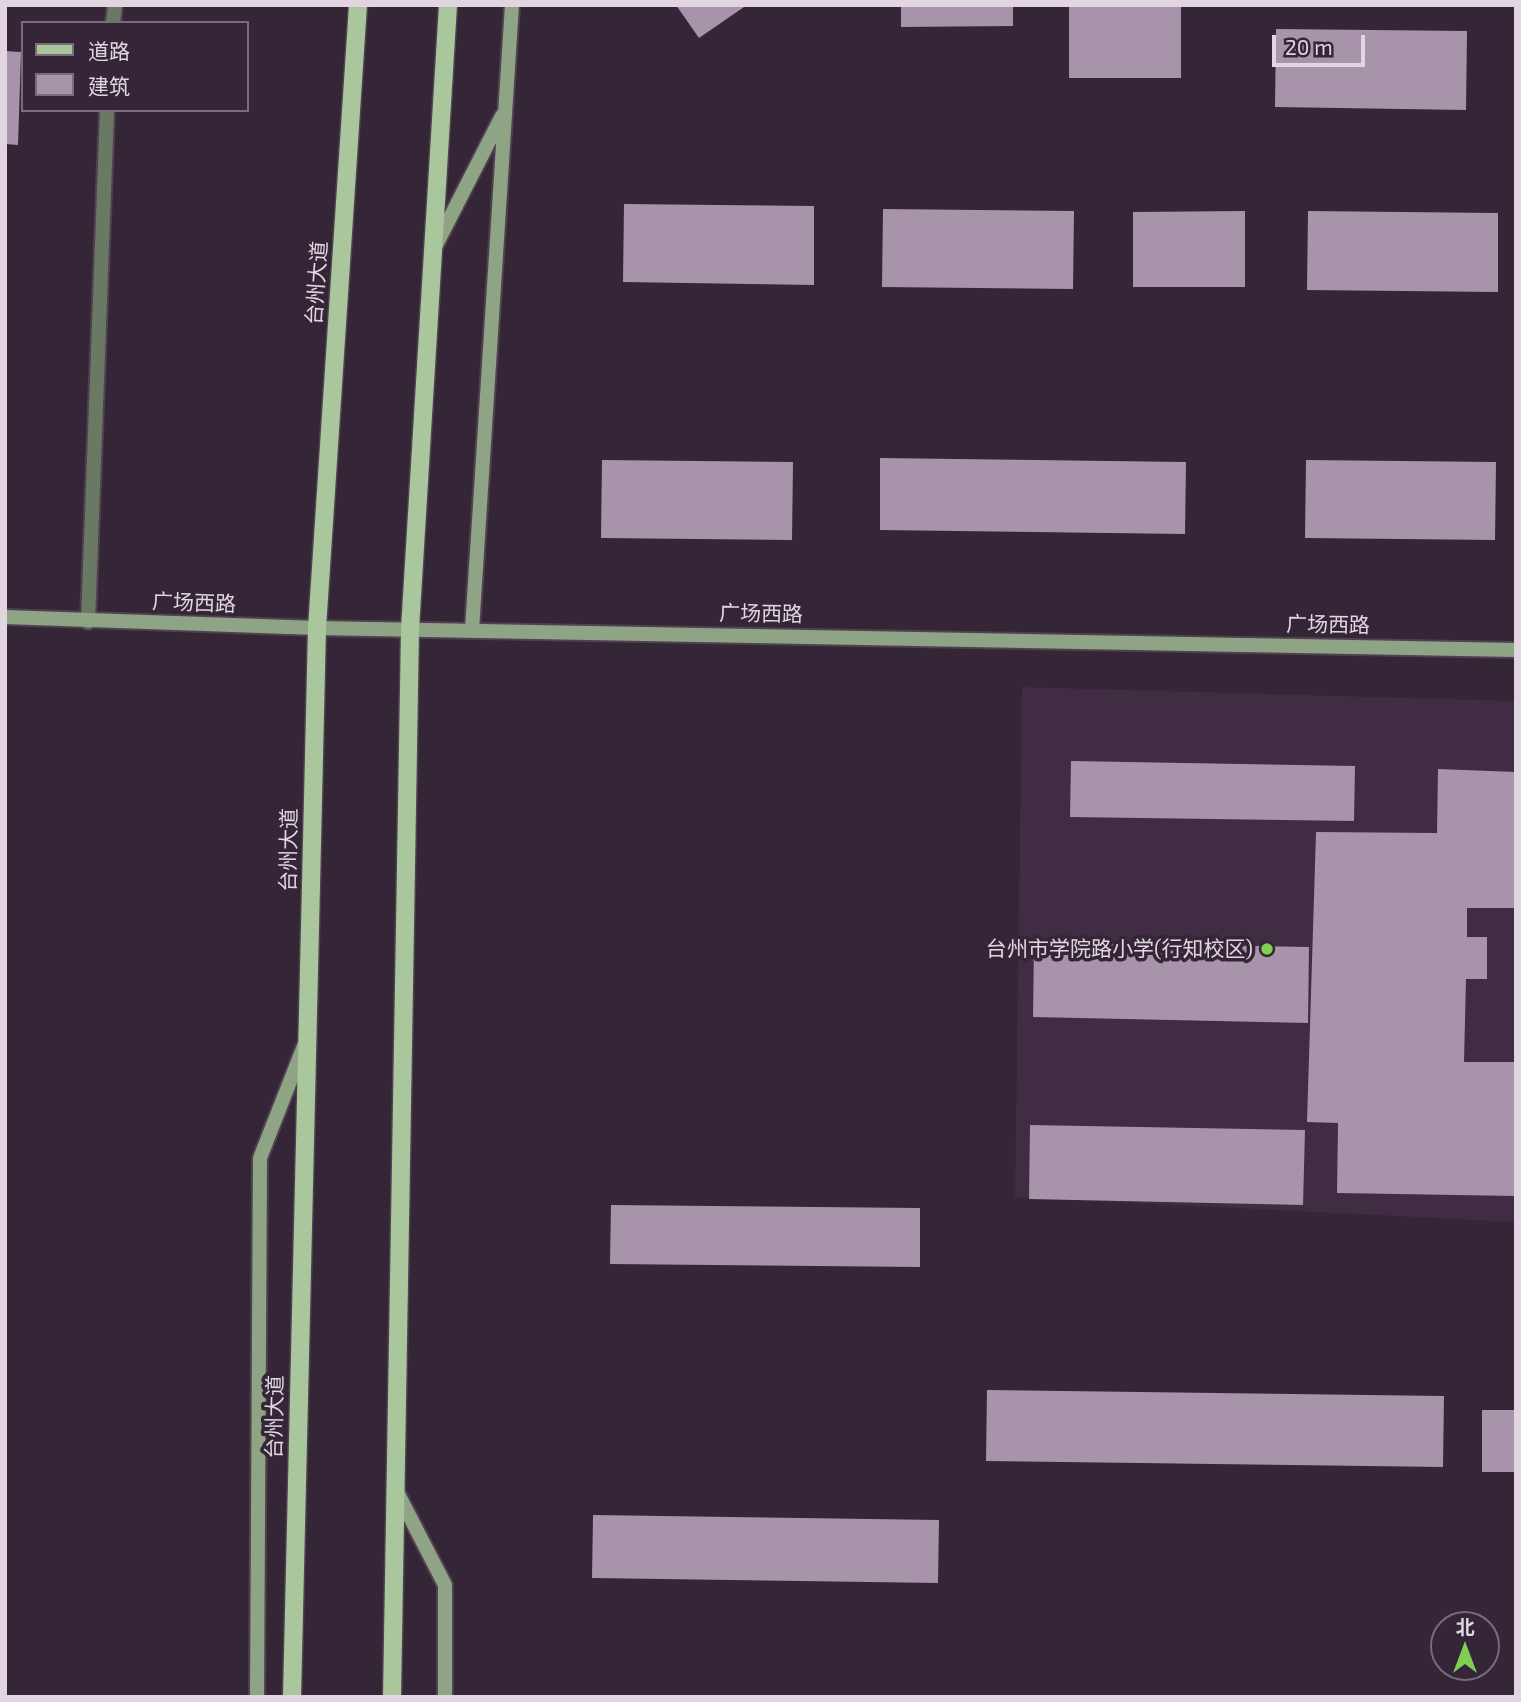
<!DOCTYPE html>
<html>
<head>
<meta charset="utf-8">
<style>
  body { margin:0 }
  #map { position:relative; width:1521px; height:1702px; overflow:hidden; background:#342537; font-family:"Exo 2","Noto Sans SC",sans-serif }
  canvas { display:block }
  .frame { position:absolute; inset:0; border:7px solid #e0d5e1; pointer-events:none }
  .legend { position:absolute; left:21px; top:21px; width:228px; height:91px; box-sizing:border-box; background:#342537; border:2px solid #796b7b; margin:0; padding:9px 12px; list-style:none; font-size:21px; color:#e0d5e1 }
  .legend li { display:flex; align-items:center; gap:14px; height:35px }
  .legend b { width:35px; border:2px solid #796b7b }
  .north { position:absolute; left:1430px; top:1611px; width:70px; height:70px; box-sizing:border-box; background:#342537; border:2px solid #796b7b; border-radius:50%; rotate:0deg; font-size:19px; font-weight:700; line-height:28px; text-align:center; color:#e0d5e1 }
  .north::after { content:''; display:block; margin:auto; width:24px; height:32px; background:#7fd052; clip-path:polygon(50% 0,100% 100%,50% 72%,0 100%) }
  .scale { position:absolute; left:1272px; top:35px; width:93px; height:32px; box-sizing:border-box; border:4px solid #e0d5e1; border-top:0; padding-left:9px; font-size:21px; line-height:24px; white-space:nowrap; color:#e0d5e1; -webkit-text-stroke:5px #342537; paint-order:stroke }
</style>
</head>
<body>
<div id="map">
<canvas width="1521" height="1702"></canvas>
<div class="frame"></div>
<ul class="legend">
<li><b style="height:9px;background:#a9c69c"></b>道路</li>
<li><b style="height:19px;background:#a894aa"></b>建筑</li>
</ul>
<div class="north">北</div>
<div class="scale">20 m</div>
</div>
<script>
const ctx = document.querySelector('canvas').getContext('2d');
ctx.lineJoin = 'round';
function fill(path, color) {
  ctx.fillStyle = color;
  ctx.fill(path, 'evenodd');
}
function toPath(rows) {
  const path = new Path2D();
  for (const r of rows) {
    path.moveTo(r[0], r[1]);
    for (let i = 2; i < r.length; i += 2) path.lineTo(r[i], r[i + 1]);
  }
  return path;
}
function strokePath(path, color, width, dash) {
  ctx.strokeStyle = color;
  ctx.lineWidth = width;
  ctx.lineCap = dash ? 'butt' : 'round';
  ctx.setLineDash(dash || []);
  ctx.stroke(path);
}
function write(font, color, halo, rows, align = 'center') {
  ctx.font = font + ' "Exo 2","Noto Sans SC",sans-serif';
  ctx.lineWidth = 7;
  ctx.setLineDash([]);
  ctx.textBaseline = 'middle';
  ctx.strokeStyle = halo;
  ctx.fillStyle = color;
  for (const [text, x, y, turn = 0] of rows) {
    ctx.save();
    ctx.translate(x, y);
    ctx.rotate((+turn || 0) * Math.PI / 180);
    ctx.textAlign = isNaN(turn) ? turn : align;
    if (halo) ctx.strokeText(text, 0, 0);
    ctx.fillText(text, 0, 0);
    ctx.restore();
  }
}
fill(toPath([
  [1022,687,1516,701,1516,1222,1015,1197]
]), '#402c43');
fill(toPath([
  [676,5,747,5,699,38],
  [901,5,1013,5,1013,26,901,27],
  [1069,5,1181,5,1181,78,1069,78],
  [1276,29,1467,31,1466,110,1275,107],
  [5,51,21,52,18,145,5,144],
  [624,204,814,206,814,285,623,282],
  [883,209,1074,211,1073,289,882,287],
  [1245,211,1245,287,1133,287,1133,212],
  [1308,211,1498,213,1498,292,1307,290],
  [880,458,1186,462,1185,534,880,530],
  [602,460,793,462,792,540,601,538],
  [1306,460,1496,462,1495,540,1305,538],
  [1071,761,1355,766,1354,821,1070,817],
  [1438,769,1516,772,1516,908,1467,908,1467,937,1487,937,1487,979,1466,979,1464,1062,1516,1062,1516,1196,1337,1193,1338,1123,1307,1122,1316,832,1437,833],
  [1034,942,1309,947,1308,1023,1033,1017],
  [1030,1125,1305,1130,1303,1205,1029,1199],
  [611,1205,920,1208,920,1267,610,1264],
  [987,1390,1444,1396,1443,1467,986,1461],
  [1482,1410,1516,1410,1516,1472,1482,1472],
  [593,1515,939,1520,938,1583,592,1578]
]), '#a894aa');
const lane = toPath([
  [113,23,115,5],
  [88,622,107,110]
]);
const secondary = toPath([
  [435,247,502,116],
  [5,617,317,628,1516,650],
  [472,630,512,5],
  [396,1490,445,1585,445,1697],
  [257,1697,260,1158,304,1046]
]);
const primary = toPath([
  [292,1697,317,628,358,5],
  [392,1697,410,629,448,5]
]);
strokePath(lane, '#504152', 18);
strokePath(secondary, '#504152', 18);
strokePath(primary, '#504152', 21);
strokePath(lane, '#6a7964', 14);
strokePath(secondary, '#8ea484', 14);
strokePath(primary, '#a9c69c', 18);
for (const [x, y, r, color] of [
  [1267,949,7,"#7fd052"]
]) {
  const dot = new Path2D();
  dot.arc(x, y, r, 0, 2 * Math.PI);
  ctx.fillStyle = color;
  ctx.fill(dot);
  strokePath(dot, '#342537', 2.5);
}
write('21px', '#e0d5e1', '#342537', [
  ["台州大道",317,283,-86],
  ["广场西路",194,603,2],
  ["广场西路",761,614,1],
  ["广场西路",1328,625,1],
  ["台州大道",289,850,-89],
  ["台州大道",275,1417,-89]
]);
write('21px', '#e0d5e1', '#342537', [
  ["台州市学院路小学(行知校区)",1253,949]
], 'right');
</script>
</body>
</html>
